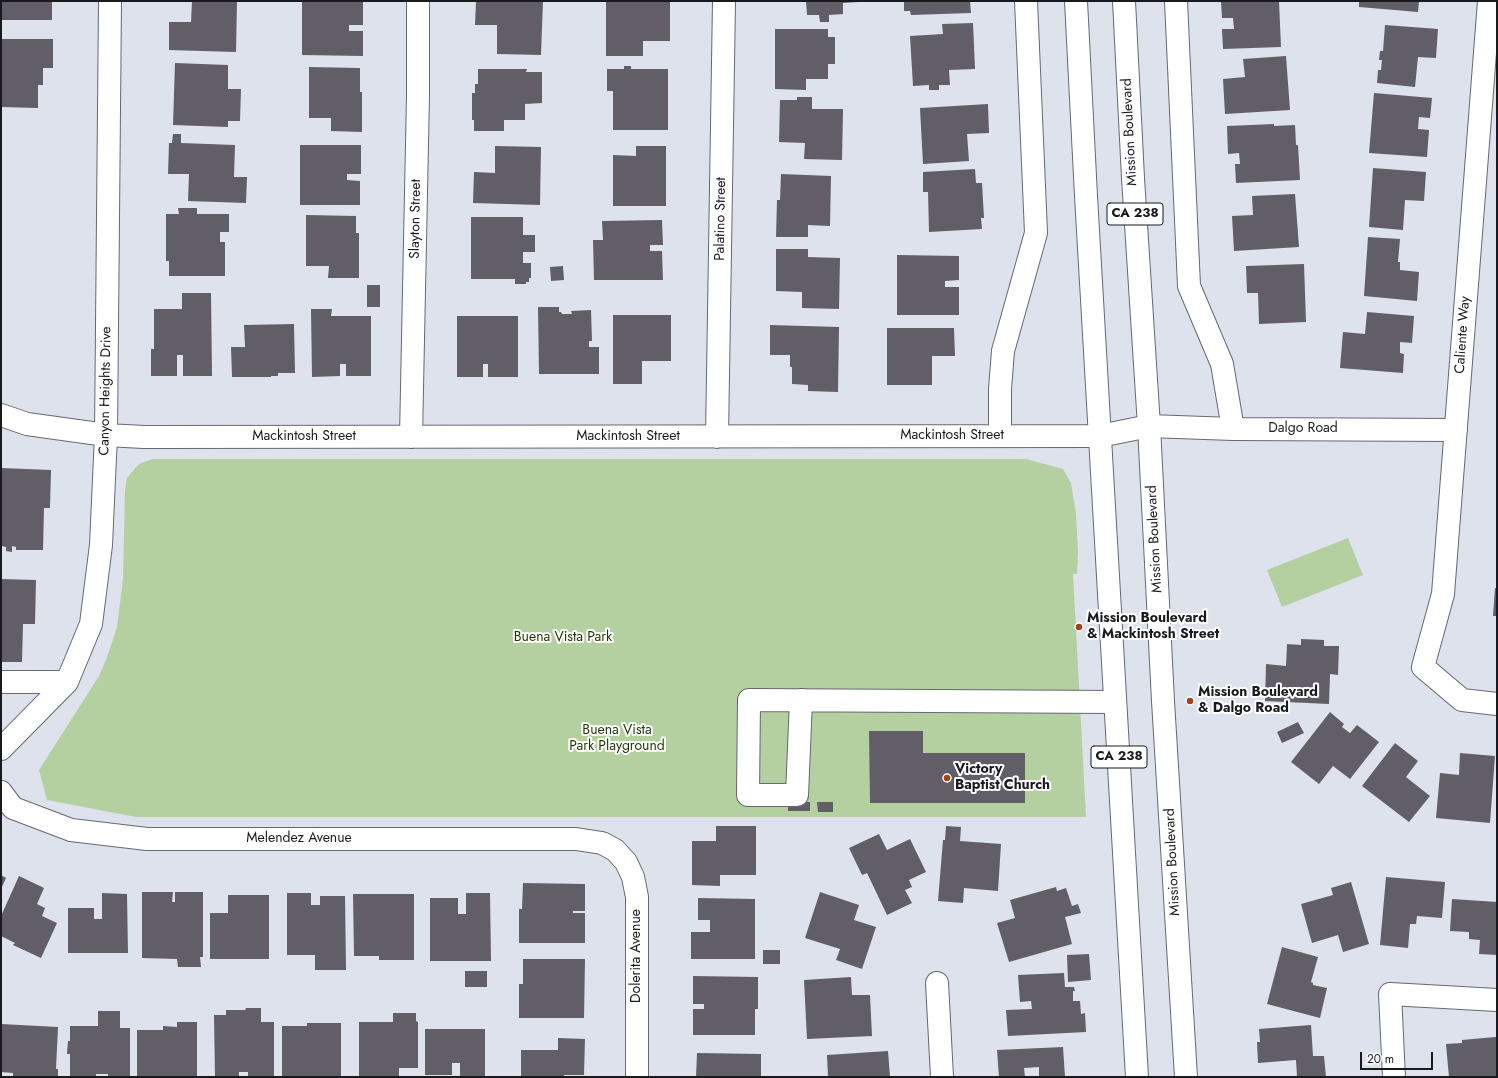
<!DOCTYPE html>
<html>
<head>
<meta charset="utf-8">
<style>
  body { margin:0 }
  #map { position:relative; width:1498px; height:1078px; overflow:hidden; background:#dde2ed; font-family:Jost,sans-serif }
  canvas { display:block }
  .frame { position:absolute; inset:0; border:2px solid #191a1e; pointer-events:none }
  .scale { position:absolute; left:1360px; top:1052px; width:73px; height:18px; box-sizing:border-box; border:2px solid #191a1e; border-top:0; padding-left:5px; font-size:12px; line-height:14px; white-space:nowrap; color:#191a1e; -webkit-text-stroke:3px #fff; paint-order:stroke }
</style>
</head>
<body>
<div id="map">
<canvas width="1498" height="1078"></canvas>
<div class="frame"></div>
<div class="scale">20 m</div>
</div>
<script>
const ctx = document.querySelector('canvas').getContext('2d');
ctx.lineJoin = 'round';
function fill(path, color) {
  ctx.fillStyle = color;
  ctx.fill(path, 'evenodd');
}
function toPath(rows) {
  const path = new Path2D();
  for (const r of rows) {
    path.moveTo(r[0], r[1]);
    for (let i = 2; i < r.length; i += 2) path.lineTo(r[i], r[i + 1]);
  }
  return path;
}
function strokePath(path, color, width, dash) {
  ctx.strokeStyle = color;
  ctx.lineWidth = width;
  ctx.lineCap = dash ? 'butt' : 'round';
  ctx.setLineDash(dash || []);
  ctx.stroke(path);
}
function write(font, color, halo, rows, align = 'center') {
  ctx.font = font + ' Jost,sans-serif';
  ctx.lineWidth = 4;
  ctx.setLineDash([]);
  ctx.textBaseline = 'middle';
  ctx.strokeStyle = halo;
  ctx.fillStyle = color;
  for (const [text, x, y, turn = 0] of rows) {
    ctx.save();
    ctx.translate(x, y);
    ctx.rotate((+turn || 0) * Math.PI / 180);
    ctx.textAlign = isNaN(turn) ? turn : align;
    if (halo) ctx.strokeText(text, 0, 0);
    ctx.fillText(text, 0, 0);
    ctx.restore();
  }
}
fill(toPath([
  [153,459,1026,459,1063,469,1071,483,1076,514,1078,552,1077,574,1073,574,1086,817,136,817,47,800,39,770,99,676,106,660,117,627,123,579,125,491,127,478,136,467,141,463],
  [1348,538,1363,575,1282,607,1267,570]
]), '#b4d0a1');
fill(toPath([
  [1,1,52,1,52,20,1,20],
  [192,1,237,1,236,52,169,50,169,22,191,22],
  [302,1,363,1,363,25,349,25,349,31,363,31,363,56,302,55],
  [476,1,543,1,541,55,497,54,497,25,475,25],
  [606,1,670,1,670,41,643,41,643,56,606,56],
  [806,1,858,1,858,2,843,3,843,14,829,15,829,22,820,22,819,15,807,15],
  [904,1,970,1,971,13,911,15,910,11,904,11],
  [1221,1,1279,1,1281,47,1223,49,1222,29,1234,29,1233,18,1222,18],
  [1359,1,1419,1,1418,12,1359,7],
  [973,23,975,69,949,70,950,85,939,85,939,90,929,90,929,85,913,86,910,36,943,34,942,24],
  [1385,25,1438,29,1436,58,1418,57,1415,87,1377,83,1378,70,1381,70,1382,60,1379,60,1380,51,1383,51],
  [775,29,828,29,828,37,835,37,835,64,828,64,828,79,806,79,806,90,775,89],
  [1,39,53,39,53,68,43,68,43,85,38,85,38,108,1,107],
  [1286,56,1290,110,1225,114,1223,79,1245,77,1243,59],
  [175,63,228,65,228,89,241,89,240,121,228,121,228,127,173,125],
  [624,66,631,66,631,69,668,69,668,130,613,130,613,91,607,91,607,69,624,69],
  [309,67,360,68,360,92,362,92,362,132,331,131,331,118,309,118],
  [478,69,527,69,526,72,542,72,542,103,525,104,525,120,504,120,504,131,474,131,474,120,472,120,472,93,475,93,475,84,478,84],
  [1374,93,1432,98,1430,118,1419,117,1418,129,1429,130,1427,157,1369,153],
  [797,97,812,97,812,109,843,109,842,160,804,159,805,143,779,142,780,100,797,100],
  [988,104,989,133,967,134,969,161,923,164,920,108],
  [1274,124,1274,126,1295,125,1296,145,1298,145,1300,180,1236,183,1235,164,1240,164,1239,153,1228,154,1227,126],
  [173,134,181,134,181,143,235,145,234,177,247,177,246,203,188,201,189,174,168,174,169,143,172,143],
  [300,145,361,145,361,174,347,174,347,180,360,181,360,205,300,205],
  [495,146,541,147,540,205,473,203,474,172,495,173],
  [636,146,666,146,666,206,613,206,613,155,636,156],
  [1373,168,1426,172,1424,201,1405,200,1403,230,1369,227],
  [975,169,976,183,982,183,984,218,981,218,982,229,929,232,928,192,923,192,923,172],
  [781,174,831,176,830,226,808,225,808,237,776,237,777,200,780,200],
  [1295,194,1299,247,1234,251,1232,216,1253,215,1252,196],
  [178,208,197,208,197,214,229,214,229,232,220,232,220,242,225,242,225,276,169,276,169,261,166,261,166,214,179,214],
  [306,215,356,216,356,233,359,233,359,278,328,278,329,266,306,266],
  [471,217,523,217,523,235,535,235,535,252,523,252,523,263,531,263,531,278,529,278,529,282,526,282,526,284,515,284,515,279,471,279],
  [662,220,663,245,650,245,650,251,662,251,663,280,594,280,593,240,603,240,602,221],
  [1368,237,1400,239,1398,262,1400,262,1400,270,1419,272,1417,301,1364,296],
  [776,249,808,249,808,257,840,258,839,309,802,308,802,292,776,291],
  [897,255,959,256,959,280,945,281,945,287,959,287,959,315,897,315],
  [1304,264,1306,322,1259,324,1258,293,1247,293,1246,266],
  [563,266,564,280,551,281,550,267],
  [367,285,380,285,380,307,367,307],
  [182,293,211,293,212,376,183,376,183,355,177,355,177,376,151,376,151,349,154,349,154,309,182,309],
  [538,307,559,307,559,312,561,312,562,314,572,314,571,311,591,310,592,341,589,341,589,347,599,347,599,374,539,374],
  [311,309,332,309,331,316,371,316,371,376,346,376,346,364,340,364,340,376,312,377],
  [1367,312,1414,316,1412,343,1400,342,1400,353,1404,354,1403,373,1340,368,1343,332,1365,334],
  [613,315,671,315,671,361,642,361,642,384,613,384],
  [457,316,518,316,518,377,488,377,488,364,483,364,483,377,457,377],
  [294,324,295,373,278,373,278,376,271,376,271,377,232,377,231,347,245,347,244,325],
  [770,325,839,327,838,392,808,391,808,385,792,384,792,367,790,367,790,355,770,355],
  [887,328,954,328,955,356,932,356,932,385,887,385],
  [1,468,51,470,50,508,44,508,43,550,16,550,16,547,12,546,12,552,6,551,6,547,1,546],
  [1,579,36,580,35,624,23,624,22,662,1,662],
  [1495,588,1497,588,1497,616,1493,616],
  [1301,639,1324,640,1324,646,1339,646,1338,675,1330,674,1329,704,1265,701,1266,664,1286,666,1287,644,1301,645],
  [1330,712,1344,724,1342,727,1350,733,1357,725,1379,742,1350,779,1333,766,1319,784,1291,762],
  [1298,722,1304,733,1282,743,1277,732],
  [869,731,923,731,923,753,1025,753,1025,803,870,803],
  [1395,743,1418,761,1406,777,1430,796,1409,822,1362,786],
  [1460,753,1495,756,1490,823,1436,818,1440,773,1459,775],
  [788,802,810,802,810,811,788,811],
  [817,802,833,802,833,812,818,812],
  [716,826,756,826,756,875,720,875,720,886,692,885,692,841,716,841],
  [946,826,961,827,960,841,1001,844,998,891,964,888,963,903,938,901,943,840,945,840],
  [879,834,887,850,910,839,926,872,909,880,912,887,905,890,912,903,887,915,867,873,862,875,849,848],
  [1,875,6,878,1,889],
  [19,876,44,888,37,904,45,908,42,916,57,923,41,958,13,945,15,943,1,936,1,916],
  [1386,877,1445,882,1442,918,1417,916,1416,924,1410,924,1408,948,1380,945],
  [1351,882,1369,944,1343,952,1338,935,1312,943,1301,904,1333,895,1331,888],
  [523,883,585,884,585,911,573,911,573,913,585,913,585,943,519,943,519,909,522,909],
  [1056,887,1057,891,1066,888,1072,906,1078,904,1081,913,1065,917,1072,944,1009,962,997,923,1015,918,1010,900],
  [142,892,173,892,172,902,175,902,175,892,203,892,203,957,200,957,201,967,178,967,177,959,142,958],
  [820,892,859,905,854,920,876,927,862,969,836,960,840,949,805,938],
  [102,893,127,894,128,953,68,953,68,908,94,908,94,919,102,919],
  [287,893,311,893,311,905,320,905,320,896,345,896,346,970,315,970,315,955,287,955],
  [466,893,490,893,491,961,430,961,430,898,458,898,458,914,466,914],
  [353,894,414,894,414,960,379,960,379,956,354,956],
  [228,895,269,895,269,959,210,959,210,913,228,913],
  [698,898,755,899,755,959,691,959,691,932,710,932,710,920,698,920],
  [1452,899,1497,902,1497,955,1479,954,1480,940,1469,939,1469,932,1450,931],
  [1282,947,1318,957,1311,982,1313,983,1313,985,1327,988,1320,1018,1267,1004],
  [763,950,780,950,780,964,763,964],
  [1089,954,1091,980,1068,982,1067,955],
  [523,959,585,959,584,1018,519,1018,519,984,523,984],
  [465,971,487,971,487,987,465,987],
  [1064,973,1065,987,1074,987,1075,991,1073,991,1073,1001,1080,1001,1081,1014,1085,1013,1086,1032,1008,1036,1006,1010,1032,1009,1031,1001,1020,1002,1018,975],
  [693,976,758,977,758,1009,755,1009,755,1035,693,1035,693,1009,704,1009,704,1004,693,1004],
  [851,977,852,995,870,995,872,1036,807,1039,804,980],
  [246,1008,261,1008,261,1022,274,1022,274,1077,248,1077,248,1072,239,1072,239,1077,215,1077,214,1015,226,1015,226,1010,245,1010],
  [98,1011,120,1011,120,1028,130,1028,130,1077,108,1077,108,1074,96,1074,96,1077,70,1077,70,1054,67,1054,68,1041,70,1041,70,1026,98,1026],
  [393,1013,416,1013,416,1021,418,1022,418,1068,399,1068,399,1077,359,1077,359,1022,393,1022],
  [177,1022,197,1022,197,1077,137,1077,137,1030,163,1030,163,1026,177,1027],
  [307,1023,341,1023,341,1077,282,1077,282,1026,307,1026],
  [1,1024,58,1027,56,1069,58,1069,58,1077,13,1077,13,1073,1,1072],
  [1311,1025,1313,1056,1324,1056,1326,1077,1297,1077,1296,1060,1258,1063,1257,1042,1260,1042,1259,1029],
  [425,1029,485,1029,485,1077,460,1077,460,1063,452,1063,452,1075,425,1075],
  [1495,1037,1497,1037,1497,1077,1449,1077,1446,1044,1462,1043,1462,1040],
  [558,1038,585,1039,584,1075,564,1075,564,1077,521,1077,521,1050,558,1050],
  [1063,1047,1065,1077,1039,1077,1039,1067,1024,1068,1025,1077,999,1077,997,1050],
  [888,1051,890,1077,828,1077,827,1055],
  [697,1053,761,1054,761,1077,696,1077]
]), '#615e68');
const minor = toPath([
  [1176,1,1189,286,1222,364,1233,429],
  [1489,1,1443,594,1423,667,1462,700,1497,704],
  [1,415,27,424,106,435,144,437,1100,436,1149,426,1233,429,1456,430],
  [1000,436,1000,389,1003,351,1036,233,1026,1],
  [411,437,418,95,418,1],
  [717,437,724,1],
  [1,682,67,682],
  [801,700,797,795,748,795,749,700,1115,702],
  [1,749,67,682,91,624,101,545,106,435,110,1],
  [1,792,13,808,71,830,147,839,576,839,602,843,615,850,626,862,633,877,637,897,637,1077],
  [937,983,942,1077],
  [1394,1077,1390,994,1497,1000]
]);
const major = toPath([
  [1076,1,1086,196,1137,1077],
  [1124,1,1133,178,1149,426,1163,701,1186,1077]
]);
strokePath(minor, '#646972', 24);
strokePath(major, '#646972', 24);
strokePath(minor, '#fff', 22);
strokePath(major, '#fff', 22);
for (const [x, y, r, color] of [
  [1079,627,4,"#a74117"],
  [1190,701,4,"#a74117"],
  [947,778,4,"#a74117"]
]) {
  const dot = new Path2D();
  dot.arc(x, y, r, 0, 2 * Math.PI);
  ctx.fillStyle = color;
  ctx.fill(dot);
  strokePath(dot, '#fff', 1.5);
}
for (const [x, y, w] of [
  [1135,214,56],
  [1119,757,56]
]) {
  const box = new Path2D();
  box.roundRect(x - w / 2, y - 11, w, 22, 3);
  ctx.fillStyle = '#fff';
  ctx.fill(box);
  strokePath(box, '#191a1e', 1);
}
write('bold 13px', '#191a1e', null, [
  ["CA 238",1135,214],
  ["CA 238",1119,757]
]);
write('14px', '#191a1e', '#fff', [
  ["Mission Boulevard",1130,132,-93],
  ["Slayton Street",416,219,-89],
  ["Palatino Street",721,219,-89],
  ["Caliente Way",1463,335,-86],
  ["Canyon Heights Drive",106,391,-89],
  ["Dalgo Road",1303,429],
  ["Mackintosh Street",952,436],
  ["Mackintosh Street",304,437],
  ["Mackintosh Street",628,437],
  ["Mission Boulevard",1155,539,-93],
  ["Melendez Avenue",299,839],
  ["Mission Boulevard",1173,862,-93],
  ["Dolerita Avenue",637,956,-90]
]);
write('bold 14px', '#191a1e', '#fff', [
  ["Mission Boulevard",1087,619],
  ["& Mackintosh Street",1087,635],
  ["Mission Boulevard",1198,693],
  ["& Dalgo Road",1198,709],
  ["Victory",955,770],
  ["Baptist Church",955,786]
], 'left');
write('14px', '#1e3900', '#fff', [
  ["Buena Vista Park",563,638],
  ["Buena Vista",617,731],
  ["Park Playground",617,747]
]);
</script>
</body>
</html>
